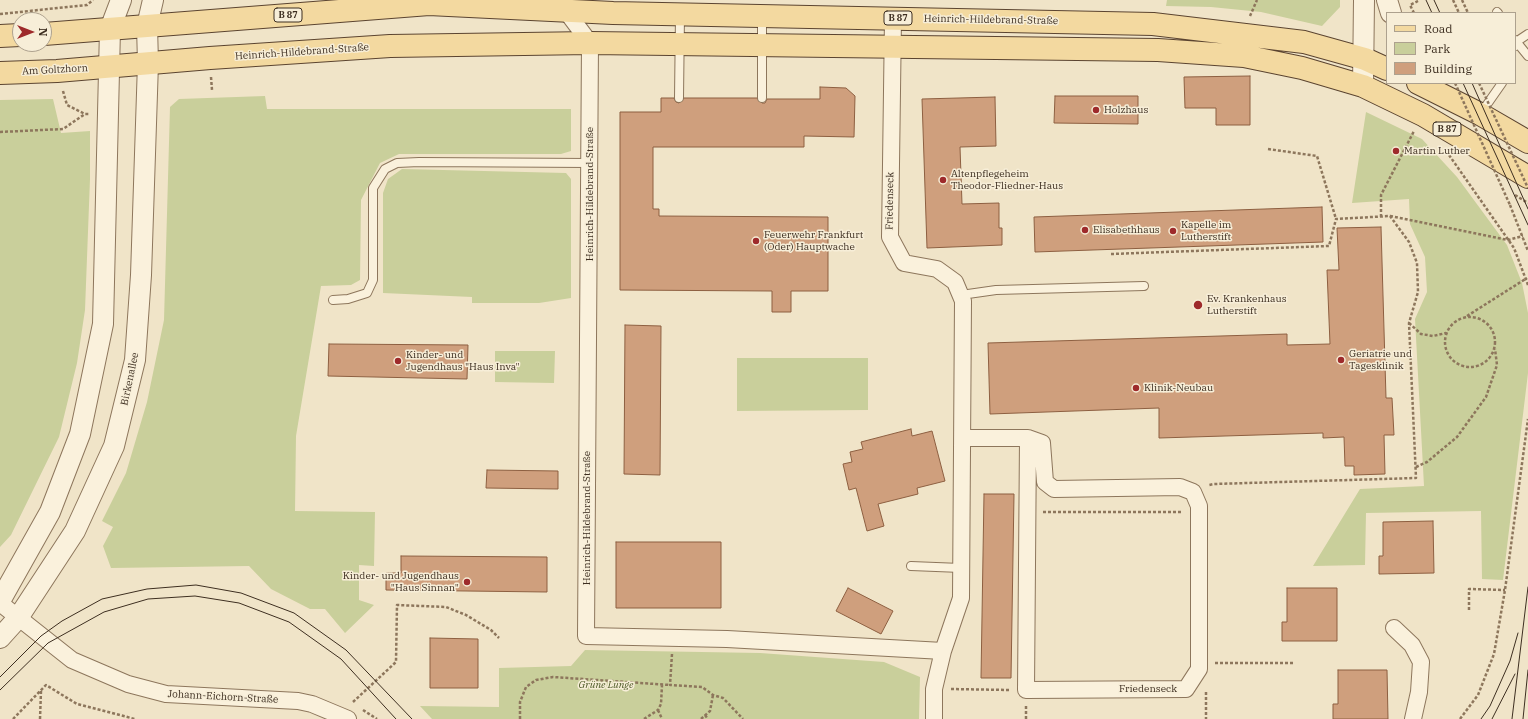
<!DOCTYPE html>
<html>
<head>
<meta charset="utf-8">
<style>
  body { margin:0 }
  #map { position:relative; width:1528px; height:719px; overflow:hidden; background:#f0e4c8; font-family:"IBM Plex Serif",serif }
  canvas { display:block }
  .legend { position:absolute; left:1386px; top:12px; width:130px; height:72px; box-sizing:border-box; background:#f7eed8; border:1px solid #ada18e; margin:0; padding:5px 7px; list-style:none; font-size:12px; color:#3d2e20 }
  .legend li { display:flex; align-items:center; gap:8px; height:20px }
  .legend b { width:20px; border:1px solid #ada18e }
  .north { position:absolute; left:12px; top:12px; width:40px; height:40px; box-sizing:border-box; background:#f7eed8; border:1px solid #ada18e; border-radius:50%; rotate:90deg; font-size:11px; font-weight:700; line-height:16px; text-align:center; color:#3d2e20 }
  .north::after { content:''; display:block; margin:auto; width:14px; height:18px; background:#9e2a2b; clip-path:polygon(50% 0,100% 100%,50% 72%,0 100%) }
</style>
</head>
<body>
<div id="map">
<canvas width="1528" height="719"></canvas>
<ul class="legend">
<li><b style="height:5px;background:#f3d9a0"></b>Road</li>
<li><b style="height:11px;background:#c9cf9b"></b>Park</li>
<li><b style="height:11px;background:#cf9f7d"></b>Building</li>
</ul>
<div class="north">N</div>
</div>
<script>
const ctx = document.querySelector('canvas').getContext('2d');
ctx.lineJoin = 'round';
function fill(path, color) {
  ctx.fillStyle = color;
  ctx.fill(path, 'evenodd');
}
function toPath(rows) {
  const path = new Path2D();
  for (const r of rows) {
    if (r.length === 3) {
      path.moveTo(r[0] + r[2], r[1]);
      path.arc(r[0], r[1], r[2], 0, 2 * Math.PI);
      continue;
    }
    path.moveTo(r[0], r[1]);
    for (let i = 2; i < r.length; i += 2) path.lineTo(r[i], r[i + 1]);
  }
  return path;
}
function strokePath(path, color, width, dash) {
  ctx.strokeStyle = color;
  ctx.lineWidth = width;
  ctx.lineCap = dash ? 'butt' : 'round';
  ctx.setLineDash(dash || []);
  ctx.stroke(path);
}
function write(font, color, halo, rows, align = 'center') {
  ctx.font = font + ' "IBM Plex Serif",serif';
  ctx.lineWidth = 3;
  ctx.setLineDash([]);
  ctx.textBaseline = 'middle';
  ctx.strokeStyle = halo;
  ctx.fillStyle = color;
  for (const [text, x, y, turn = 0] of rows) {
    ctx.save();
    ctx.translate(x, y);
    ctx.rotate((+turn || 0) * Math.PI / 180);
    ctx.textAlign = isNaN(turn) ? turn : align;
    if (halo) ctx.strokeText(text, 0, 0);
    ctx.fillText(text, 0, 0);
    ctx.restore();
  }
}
fill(toPath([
  [1167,0,1340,0,1340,7,1322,26,1261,12,1211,7,1166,6],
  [265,96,267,109,571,109,571,151,561,154,399,154,380,163,361,200,360,280,351,285,321,286,296,436,295,511,375,512,374,566,359,565,359,600,374,605,345,633,325,609,310,609,271,589,249,566,111,568,103,546,113,527,102,521,126,473,147,402,164,320,170,107,179,99],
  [53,99,61,133,90,131,90,179,85,310,77,363,59,437,11,535,0,547,0,100],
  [1366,112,1422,139,1457,177,1507,245,1522,283,1528,313,1528,373,1503,580,1482,579,1481,511,1366,513,1365,565,1313,566,1360,489,1424,486,1415,319,1427,292,1425,257,1410,224,1409,199,1352,203],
  [402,169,566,173,571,179,571,298,539,303,472,303,472,297,383,293,383,193,388,179],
  [495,351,555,351,554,383,495,382],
  [737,358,868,358,868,410,737,411],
  [585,650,760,653,884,662,920,677,919,719,432,719,420,706,499,707,499,668,571,666]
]), '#c9cf9b');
const building = toPath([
  [1250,76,1250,125,1216,125,1216,108,1185,108,1184,77,1250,76],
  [820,87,846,88,855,96,854,137,804,136,804,147,653,147,653,209,659,209,659,216,828,217,828,291,791,291,791,312,772,312,772,291,620,290,620,112,661,112,661,98,674,98,676,102,679,103,684,98,757,98,762,103,765,103,767,99,820,99,820,87],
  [1055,96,1138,96,1138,124,1054,123,1055,96],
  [995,97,996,146,960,147,962,204,999,203,999,228,1002,228,1002,245,927,248,922,99,995,97],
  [1322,207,1323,242,1035,252,1034,217,1322,207],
  [1381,227,1386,398,1392,398,1394,435,1384,435,1385,474,1354,475,1354,466,1345,466,1344,437,1323,438,1323,433,1159,438,1159,408,990,414,988,343,1287,334,1287,345,1330,344,1327,270,1339,270,1337,228,1381,227],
  [625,325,661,326,660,475,624,474,625,325],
  [329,344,468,345,467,379,328,376,329,344],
  [911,429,912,436,932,431,945,481,917,488,918,494,878,504,884,526,867,531,856,488,849,490,843,464,852,462,850,452,863,449,861,442,911,429],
  [487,470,558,471,558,489,486,488,487,470],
  [984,494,1014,494,1011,678,981,678,984,494],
  [1433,521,1434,573,1379,574,1379,556,1383,556,1383,522,1433,521],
  [616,542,721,542,721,608,616,608,616,542],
  [401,556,547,557,547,592,386,590,386,573,401,573,401,556],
  [848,588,893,611,881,634,836,611,848,588],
  [1287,588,1337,588,1337,641,1282,641,1282,622,1287,622,1287,588],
  [430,638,478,639,478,688,430,688,430,638],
  [1338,670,1387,670,1388,719,1333,719,1333,704,1338,704,1338,670]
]);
fill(building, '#cf9f7d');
strokePath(building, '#8d5f41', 1);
const service = toPath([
  [1497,12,1498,13],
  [1515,40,1528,56],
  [1515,46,1516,42,1528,34],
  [679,98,680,15],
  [762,98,762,17],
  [1481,113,1502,83],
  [961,295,996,290,1144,286],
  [333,300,348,299,367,293,373,280,373,188,385,169,397,163,419,162,590,163],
  [911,566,961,568]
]);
const minor = toPath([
  [566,11,590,43,586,636,727,639,943,651],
  [893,18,890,237,904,263,937,269,955,282,963,301,961,598,943,651,934,689,934,719],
  [963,438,1028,438,1026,690,1186,689,1199,669,1199,506,1193,492,1180,487,1054,489,1045,482,1042,443,1028,438],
  [0,603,72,660,128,684,166,694,298,701,312,704,348,719],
  [1394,628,1412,645,1421,662,1419,692,1413,719]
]);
const tertiary = toPath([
  [1387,0,1391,13],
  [1363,86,1364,0],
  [0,601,50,512,80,434,103,324,110,29,121,0],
  [0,638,18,618,75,531,114,446,135,360,141,275,148,63,147,26,153,0]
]);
const primary = toPath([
  [44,34,429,4,449,5,613,13,1153,24,1304,42,1365,59,1387,69],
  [0,36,20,35],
  [0,73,57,71,210,58,390,46,590,43,752,45,1158,50,1244,56,1302,68,1363,86,1423,115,1528,177],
  [1418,83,1480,114,1528,142]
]);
strokePath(service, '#8d765c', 10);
strokePath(minor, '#8d765c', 18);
strokePath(tertiary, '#8d765c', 22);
strokePath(primary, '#5b4430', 24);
strokePath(toPath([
  [1453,0,1459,13],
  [1462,0,1468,13],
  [1414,13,1410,5,1418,1],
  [0,14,87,5,93,0],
  [1250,16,1257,0],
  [211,77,212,90],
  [63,91,67,105,85,114,89,114],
  [0,132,63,129,85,114],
  [1268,149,1317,156,1336,219],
  [1449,155,1514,248,1528,285],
  [1515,195,1528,203],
  [1510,205,1528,251],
  [1390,216,1508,240,1523,236],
  [1381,217,1381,195,1414,131],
  [1111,254,1329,246,1336,219,1390,216,1409,242,1417,263,1418,292,1409,323,1416,478,1214,484,1209,485],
  [1467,316,1527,278],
  [1470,342,25],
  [1409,323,1421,334,1433,336,1446,333],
  [1416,467,1427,462,1457,437,1486,397,1497,365,1495,349],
  [1043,512,1182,512],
  [1469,610,1469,589,1505,590],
  [672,654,670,685,702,687,713,695,723,698,743,719],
  [1215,663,1293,663],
  [951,689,1010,690],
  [1206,692,1206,719],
  [353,702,396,662,397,605,446,607,466,615,491,630,499,638],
  [363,710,377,719],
  [658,710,662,719],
  [705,715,708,719],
  [13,719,46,685,77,704,135,719],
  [40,719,41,691],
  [520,719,520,702,526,687,536,680,553,677,670,685],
  [644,719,658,710,661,704,662,685],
  [701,719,710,711,713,695],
  [1026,719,1026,706],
  [1460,719,1478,695,1494,654,1505,590,1528,419]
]), '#8d765c', 2.5, [3, 2]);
strokePath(service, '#faf1dc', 8);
strokePath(minor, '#faf1dc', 16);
strokePath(tertiary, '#faf1dc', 20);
strokePath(primary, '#f3d9a0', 22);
strokePath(toPath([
  [1426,0,1432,13],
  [1434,0,1440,13],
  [1463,83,1528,225],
  [1472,83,1528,209],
  [0,677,41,636,62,621,102,599,147,589,196,585,241,593,294,613,346,650,412,719],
  [0,690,48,643,104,612,148,599,195,596,239,603,289,622,341,659,396,719],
  [1481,719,1490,706,1510,661,1518,633],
  [1492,719,1515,674],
  [1512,719,1528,587],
  [1523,719,1528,670]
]), '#3d2e20', 1);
strokePath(toPath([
  [1455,83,1510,205],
  [1479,83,1528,188]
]), '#8d765c', 2.5, [3, 2]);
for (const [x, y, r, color] of [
  [1096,110,4,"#9e2a2b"],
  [1396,151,4,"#9e2a2b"],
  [943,180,4,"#9e2a2b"],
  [1085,230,4,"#9e2a2b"],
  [1173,231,4,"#9e2a2b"],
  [756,241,4,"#9e2a2b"],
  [1198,305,5,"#9e2a2b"],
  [1341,360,4,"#9e2a2b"],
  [398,361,4,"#9e2a2b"],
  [1136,388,4,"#9e2a2b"],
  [467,582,4,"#9e2a2b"]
]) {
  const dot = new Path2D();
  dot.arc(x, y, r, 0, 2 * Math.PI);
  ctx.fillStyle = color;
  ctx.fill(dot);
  strokePath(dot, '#f7eed8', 1.5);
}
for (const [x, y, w] of [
  [288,15,28],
  [898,18,28],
  [1447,129,28]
]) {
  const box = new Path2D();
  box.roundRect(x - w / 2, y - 7, w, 14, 3);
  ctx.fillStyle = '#f7eed8';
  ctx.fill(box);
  strokePath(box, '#3d2e20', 1);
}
write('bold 9px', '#3d2e20', null, [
  ["B 87",288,15],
  ["B 87",898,18],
  ["B 87",1447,129]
]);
write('10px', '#3d2e20', '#f7eed8', [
  ["Heinrich-Hildebrand-Straße",991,20,1],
  ["Heinrich-Hildebrand-Straße",302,52,-4],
  ["Am Goltzhorn",55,70,-3],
  ["Heinrich-Hildebrand-Straße",590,194,-90],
  ["Friedenseck",890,201,-89],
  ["Birkenallee",130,379,-78],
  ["Heinrich-Hildebrand-Straße",587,518,-90],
  ["Friedenseck",1148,689],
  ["Johann-Eichorn-Straße",223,697,3]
]);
write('10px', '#3d2e20', '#f7eed8', [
  ["Holzhaus",1104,110],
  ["Martin Luther",1404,151],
  ["Altenpflegeheim",951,174],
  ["Theodor-Fliedner-Haus",951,186],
  ["Kapelle im",1181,225],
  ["Lutherstift",1181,237],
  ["Elisabethhaus",1093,230],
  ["Feuerwehr Frankfurt",764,235],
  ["(Oder) Hauptwache",764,247],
  ["Ev. Krankenhaus",1207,299],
  ["Lutherstift",1207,311],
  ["Geriatrie und",1349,354],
  ["Tagesklinik",1349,366],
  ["Kinder- und",406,355],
  ["Jugendhaus \"Haus Inva\"",406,367],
  ["Klinik-Neubau",1144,388],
  ["Kinder- und Jugendhaus",459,576,"right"],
  ["\"Haus Sinnan\"",459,588,"right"]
], 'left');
write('italic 10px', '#4d5a26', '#f7eed8', [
  ["Grüne Lunge",606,685]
]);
</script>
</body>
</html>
